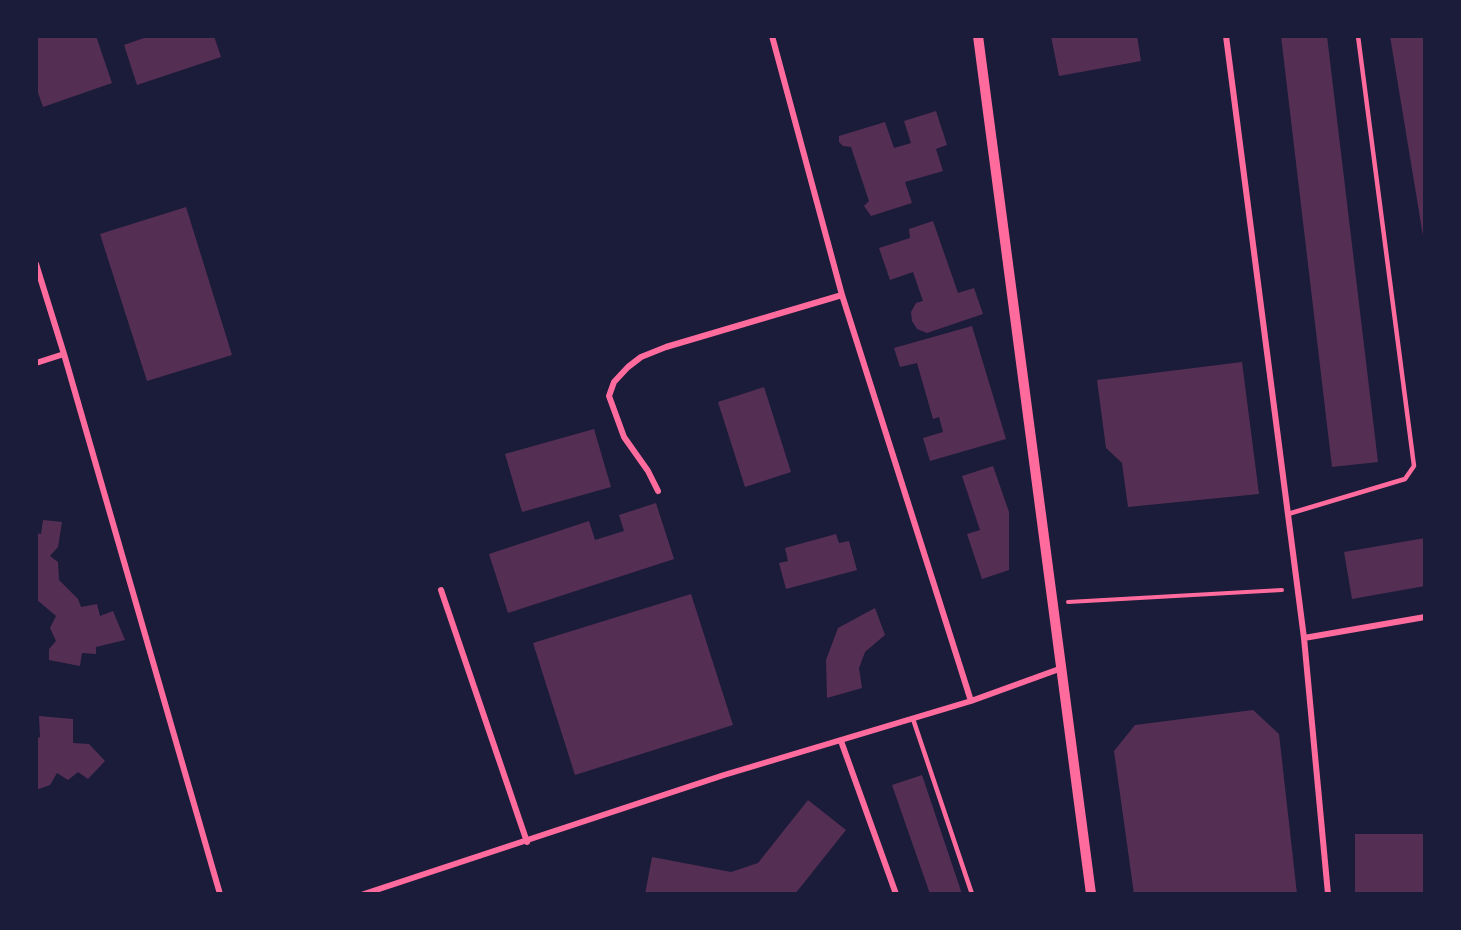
<!DOCTYPE html>
<html>
<head>
<meta charset="utf-8">
<style>
  body { margin:0 }
  #map { position:relative; width:1461px; height:930px; overflow:hidden; background:#1b1b3a; font-family:Cabin,sans-serif }
  canvas { display:block }
  .frame { position:absolute; inset:0; border:38px solid #1b1b3a; pointer-events:none }
</style>
</head>
<body>
<div id="map">
<canvas width="1461" height="930"></canvas>
<div class="frame"></div>
</div>
<script>
const ctx = document.querySelector('canvas').getContext('2d');
ctx.lineJoin = 'round';
function fill(path, color) {
  ctx.fillStyle = color;
  ctx.fill(path, 'evenodd');
}
function toPath(rows) {
  const path = new Path2D();
  for (const r of rows) {
    path.moveTo(r[0], r[1]);
    for (let i = 2; i < r.length; i += 2) path.lineTo(r[i], r[i + 1]);
  }
  return path;
}
function strokePath(path, color, width, dash) {
  ctx.strokeStyle = color;
  ctx.lineWidth = width;
  ctx.lineCap = dash ? 'butt' : 'round';
  ctx.setLineDash(dash || []);
  ctx.stroke(path);
}
fill(toPath([
  [36,36,96,36,112,83,43,107,36,87],
  [143,36,214,36,221,57,137,85,124,45,144,38],
  [1051,36,1137,36,1141,61,1059,76],
  [1281,36,1327,36,1378,462,1332,467],
  [1390,36,1425,36,1425,242,1424,242],
  [936,111,947,145,936,149,943,171,905,182,912,203,871,216,864,206,869,201,851,147,843,146,839,142,839,136,885,122,894,148,911,143,904,121],
  [186,207,232,355,147,381,100,234],
  [933,221,958,293,974,288,983,314,927,333,917,329,912,321,911,312,916,303,923,301,913,272,890,280,879,248,910,238,909,229],
  [972,326,1006,439,930,461,923,438,943,432,939,417,933,419,917,363,900,367,894,348],
  [1242,362,1259,494,1128,507,1122,463,1106,448,1097,380],
  [764,387,791,472,745,487,718,402],
  [594,429,611,487,522,512,505,454],
  [993,466,1009,512,1009,570,982,579,967,534,980,530,962,476],
  [656,503,674,559,508,613,489,554,589,521,595,540,624,531,619,515],
  [43,520,62,522,58,547,50,556,58,562,59,580,78,599,81,607,97,604,100,616,113,611,125,640,96,647,96,654,82,653,80,666,49,660,49,649,56,641,50,628,56,616,36,599,36,533,41,534],
  [836,534,839,543,849,541,857,570,786,589,779,563,788,561,785,548],
  [1425,538,1425,586,1352,599,1344,552],
  [691,594,733,725,575,775,533,643],
  [875,608,885,635,865,652,859,668,862,688,827,698,826,660,838,628],
  [1253,710,1279,734,1297,894,1134,894,1114,751,1135,725],
  [39,716,73,719,73,743,89,744,105,761,88,779,78,772,68,780,57,773,50,785,36,790,36,739,40,737],
  [922,775,962,894,930,894,892,785],
  [808,800,846,830,795,894,645,894,652,857,731,872,758,863],
  [1355,834,1425,834,1425,894,1355,894]
]), '#542f53');
strokePath(toPath([
  [1068,602,1282,590]
]), '#ff6b9d', 4);
strokePath(toPath([
  [1288,514,1405,479,1414,466,1358,36],
  [913,719,972,894]
]), '#ff6b9d', 4.5);
strokePath(toPath([
  [772,36,842,295,971,701],
  [1226,36,1304,638,1328,894],
  [36,264,64,354,220,894],
  [36,363,64,354],
  [658,491,648,471,624,437,609,396,614,382,628,367,641,357,666,347,842,295],
  [441,590,527,842],
  [1304,638,1425,617],
  [841,741,896,894],
  [364,894,724,775,971,701,1062,668]
]), '#ff6b9d', 6);
strokePath(toPath([
  [978,36,1091,894]
]), '#ff6b9d', 10);
</script>
</body>
</html>
